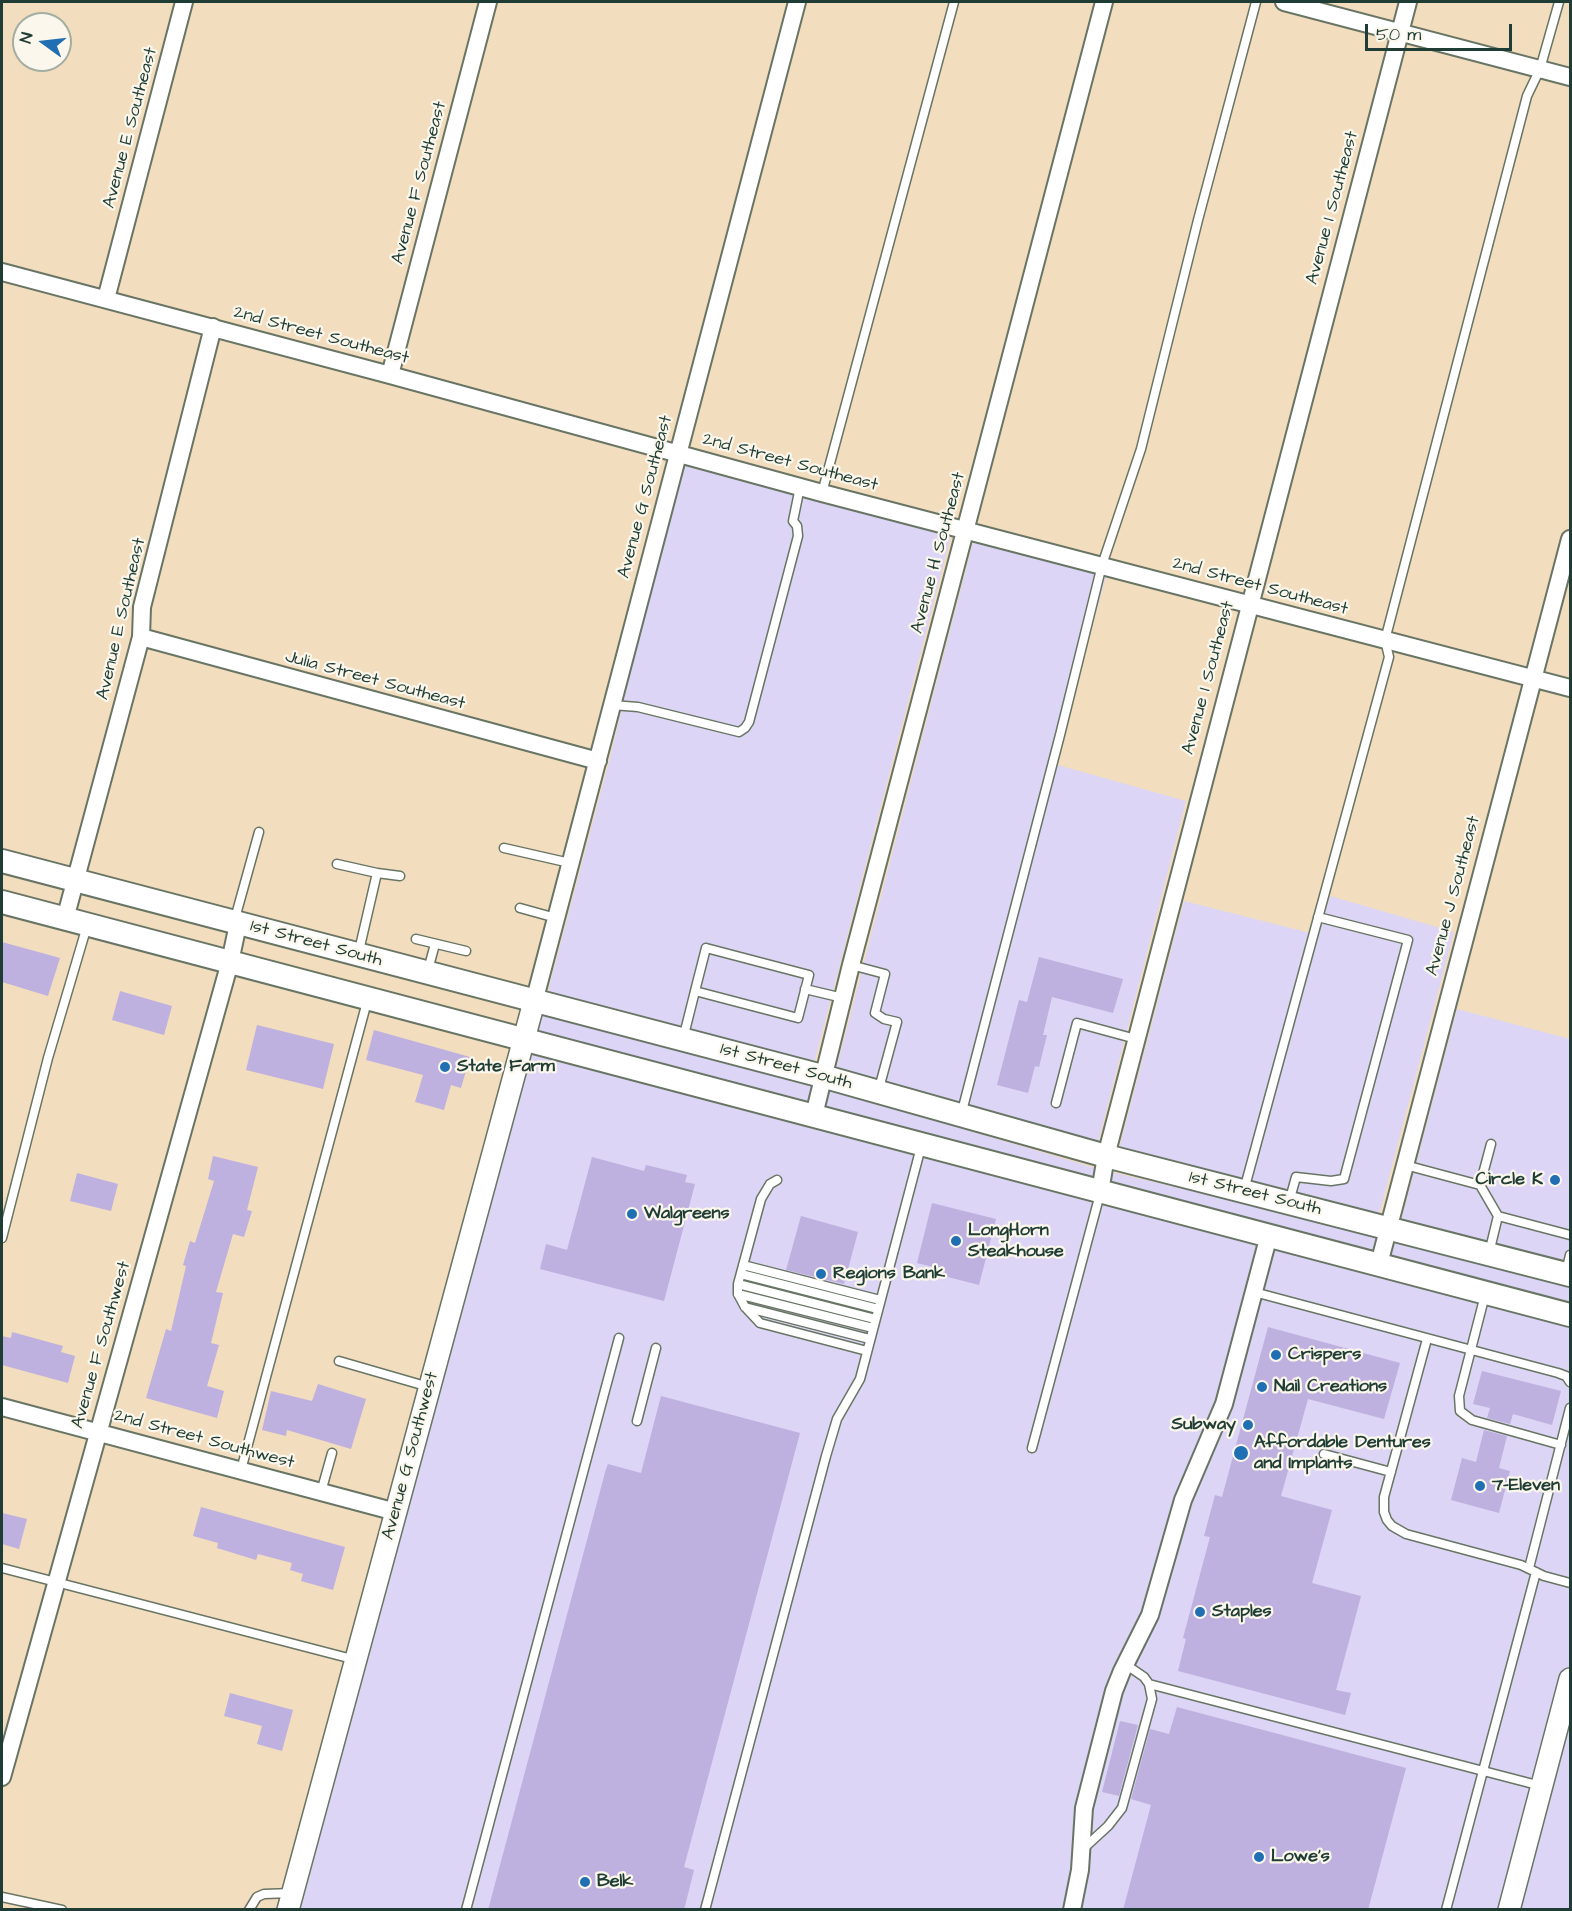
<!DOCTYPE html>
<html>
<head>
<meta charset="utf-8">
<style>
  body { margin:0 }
  #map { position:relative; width:1572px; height:1911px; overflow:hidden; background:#f2ddbe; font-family:"Architects Daughter",sans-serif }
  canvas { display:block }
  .frame { position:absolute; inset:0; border:3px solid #1f3d34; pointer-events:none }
  .north { position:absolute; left:12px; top:12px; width:60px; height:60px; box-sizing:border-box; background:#fbf7ec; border:2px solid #a3ada2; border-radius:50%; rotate:285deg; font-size:16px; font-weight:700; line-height:24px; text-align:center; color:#1f3d34 }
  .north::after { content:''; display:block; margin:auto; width:21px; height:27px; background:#1f6fb2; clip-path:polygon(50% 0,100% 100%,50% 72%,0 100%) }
  .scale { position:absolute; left:1365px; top:24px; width:147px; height:27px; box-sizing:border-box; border:3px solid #1f3d34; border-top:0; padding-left:8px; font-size:18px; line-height:21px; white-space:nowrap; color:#1f3d34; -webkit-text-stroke:4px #fbf7ec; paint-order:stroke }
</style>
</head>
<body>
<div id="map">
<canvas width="1572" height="1911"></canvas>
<div class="frame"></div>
<div class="north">N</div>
<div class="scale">50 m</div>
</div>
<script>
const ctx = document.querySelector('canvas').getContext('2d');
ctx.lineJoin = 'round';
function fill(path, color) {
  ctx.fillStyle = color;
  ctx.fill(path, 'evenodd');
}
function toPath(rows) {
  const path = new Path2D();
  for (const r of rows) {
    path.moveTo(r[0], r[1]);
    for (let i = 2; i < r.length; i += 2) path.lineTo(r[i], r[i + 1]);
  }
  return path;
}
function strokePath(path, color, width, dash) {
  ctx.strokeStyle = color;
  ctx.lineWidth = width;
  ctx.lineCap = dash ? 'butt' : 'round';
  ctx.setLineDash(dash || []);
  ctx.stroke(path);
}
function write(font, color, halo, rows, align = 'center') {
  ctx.font = font + ' "Architects Daughter",sans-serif';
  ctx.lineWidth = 4.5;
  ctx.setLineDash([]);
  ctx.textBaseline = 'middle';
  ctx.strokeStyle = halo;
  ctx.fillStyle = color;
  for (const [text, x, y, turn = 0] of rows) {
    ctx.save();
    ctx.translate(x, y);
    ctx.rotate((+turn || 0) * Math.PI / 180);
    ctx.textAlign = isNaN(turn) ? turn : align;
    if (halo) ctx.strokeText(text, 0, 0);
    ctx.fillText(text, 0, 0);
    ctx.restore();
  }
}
fill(toPath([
  [685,466,951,536,814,1064,547,995,611,754,637,645],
  [973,542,1106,577,1054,764,1186,801,1098,1143,836,1070],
  [1330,896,1454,932,1379,1215,1119,1149,1184,901,1318,935],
  [534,1002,1102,1170,1570,1278,1570,1679,1509,1909,288,1910],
  [1457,1009,1570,1039,1570,1265,1401,1221],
  [1570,1722,1570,1909,1521,1909]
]), '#dcd5f6');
fill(toPath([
  [2,942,60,958,48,996,2,982],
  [1039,957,1123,979,1113,1013,1052,997,1043,1035,1047,1035,1039,1067,1035,1066,1028,1093,997,1085,1019,1000,1027,1002],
  [120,991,172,1006,164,1035,112,1020],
  [257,1025,334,1044,323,1089,246,1070],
  [374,1030,470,1057,461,1088,451,1085,444,1110,415,1102,423,1075,366,1060],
  [213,1156,258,1167,247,1210,252,1211,244,1237,233,1234,216,1292,223,1293,211,1343,219,1345,207,1386,224,1391,217,1418,146,1398,166,1329,171,1331,186,1266,183,1265,190,1241,195,1243,214,1181,208,1179],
  [592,1157,644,1171,646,1165,687,1175,685,1182,695,1184,664,1301,540,1269,546,1244,567,1250],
  [77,1173,118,1184,111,1211,70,1201],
  [932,1203,996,1219,979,1285,944,1276,945,1270,917,1263],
  [801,1216,858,1232,844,1284,786,1270],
  [1268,1327,1400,1363,1384,1419,1308,1399,1281,1496,1332,1510,1312,1583,1361,1596,1336,1690,1351,1693,1345,1715,1178,1671,1186,1639,1183,1638,1210,1537,1204,1536,1215,1495,1222,1497],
  [12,1332,63,1346,61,1352,75,1356,68,1383,2,1365,2,1336,11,1338],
  [1482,1371,1561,1391,1552,1425,1513,1414,1510,1424,1487,1418,1490,1408,1473,1404],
  [318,1384,366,1399,351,1449,287,1430,286,1436,262,1430,271,1391,312,1401],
  [661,1396,800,1433,684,1867,694,1870,684,1910,488,1910,606,1469,608,1464,641,1473],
  [1484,1430,1507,1436,1499,1468,1510,1471,1499,1513,1451,1500,1462,1458,1476,1462],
  [201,1507,345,1547,333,1590,301,1581,303,1574,290,1570,292,1563,258,1554,256,1560,217,1548,218,1543,193,1536],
  [2,1513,27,1519,19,1549,2,1544],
  [230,1693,293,1710,282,1751,257,1744,262,1726,224,1716],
  [1177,1707,1406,1768,1368,1910,1123,1910,1151,1805,1131,1799,1150,1729,1169,1734],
  [1120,1721,1138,1725,1119,1796,1102,1792]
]), '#beb0df');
const service = toPath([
  [822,493,954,2],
  [612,705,638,707,739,732,745,728,749,722,798,536,797,526,793,521,800,487],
  [504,848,570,863],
  [337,864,377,873,358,955],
  [377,873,400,876],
  [520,908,556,918],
  [234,922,259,832],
  [416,939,466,951],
  [851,965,885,974,875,1013,884,1019,897,1022,878,1092],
  [428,970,435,944],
  [805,989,843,998],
  [683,1037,686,1027,695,991,706,948,809,975,798,1018,695,991],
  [1056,1103,1077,1023,1136,1039],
  [961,1115,1060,735,1102,565,1141,449,1198,220,1256,2],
  [1405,1165,1480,1185,1498,1216,1570,1235],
  [777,1180,770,1184,761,1199,738,1284,738,1294,745,1307,760,1323,867,1351],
  [1480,1185,1491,1144],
  [1244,1190,1389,657,1385,640,1527,96,1540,69,1559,2],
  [1289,1202,1296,1177,1331,1181,1344,1179,1408,940,1318,917],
  [2,1238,48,1058,87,926],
  [1489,1253,1498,1216],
  [743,1265,880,1300],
  [1566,1272,1570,1255],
  [741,1274,878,1309],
  [738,1284,875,1319],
  [1254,1292,1558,1373,1566,1376,1570,1382],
  [738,1294,873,1328],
  [1485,1295,1459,1396,1460,1411,1472,1420,1561,1445],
  [745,1307,870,1339],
  [1427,1339,1384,1497,1384,1512,1387,1520,1392,1526,1406,1534,1521,1565,1544,1576,1570,1583],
  [339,1361,429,1387],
  [637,1421,656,1348],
  [1032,1448,1100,1194],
  [1324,1454,1391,1472],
  [241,1470,368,998],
  [321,1492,332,1453],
  [2,1568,356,1660],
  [1529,1568,1570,1408],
  [1149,1684,1541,1786],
  [1084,1848,1108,1826,1122,1808,1152,1699,1149,1684,1144,1677,1125,1664],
  [2,1897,62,1910],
  [249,1910,257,1897,264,1894,292,1893],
  [466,1910,619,1338],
  [705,1910,826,1456,837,1419,860,1379,921,1147],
  [1446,1910,1536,1572]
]);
const minor = toPath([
  [1284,2,1570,77],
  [2,272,390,375,822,493,1570,688],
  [106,299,184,2],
  [390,375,488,2],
  [141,637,598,761],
  [65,919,141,637,142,607,213,327],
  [534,1002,797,2],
  [814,1115,851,965,1104,2],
  [1100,1192,1106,1156,1408,2],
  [1379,1264,1570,539],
  [2,1407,396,1512],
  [2,1777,230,962,238,924],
  [1072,1910,1080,1870,1084,1808,1114,1691,1122,1671,1150,1615,1183,1500,1224,1404,1269,1235]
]);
const tertiary = toPath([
  [288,1910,534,1002],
  [1509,1910,1570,1679]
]);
const secondary = toPath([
  [2,861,822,1076,1106,1156,1570,1275],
  [2,902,1570,1315]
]);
strokePath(service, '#697564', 11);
strokePath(minor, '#697564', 20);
strokePath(tertiary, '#697564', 24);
strokePath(secondary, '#697564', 26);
strokePath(service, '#fff', 8);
strokePath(minor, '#fff', 16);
strokePath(tertiary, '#fff', 21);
strokePath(secondary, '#fff', 22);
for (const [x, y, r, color] of [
  [445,1067,6,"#1f6fb2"],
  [1555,1180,6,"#1f6fb2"],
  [632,1214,6,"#1f6fb2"],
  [956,1241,6,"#1f6fb2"],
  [821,1274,6,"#1f6fb2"],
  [1276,1355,6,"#1f6fb2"],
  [1262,1387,6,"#1f6fb2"],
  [1248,1425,6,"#1f6fb2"],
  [1241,1453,8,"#1f6fb2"],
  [1480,1486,6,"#1f6fb2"],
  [1200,1612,6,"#1f6fb2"],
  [1259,1857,6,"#1f6fb2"],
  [585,1882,6,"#1f6fb2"]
]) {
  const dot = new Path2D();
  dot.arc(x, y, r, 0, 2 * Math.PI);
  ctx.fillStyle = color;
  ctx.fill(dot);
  strokePath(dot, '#fbf7ec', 2);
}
write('18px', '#1f3d34', '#fbf7ec', [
  ["Avenue E Southeast",131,128,-75],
  ["Avenue F Southeast",420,183,-75],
  ["Avenue I Southeast",1333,208,-75],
  ["2nd Street Southeast",321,336,15],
  ["2nd Street Southeast",790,463,15],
  ["Avenue G Southeast",646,497,-75],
  ["Avenue H Southeast",939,553,-75],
  ["2nd Street Southeast",1260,587,15],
  ["Avenue E Southeast",122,619,-77],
  ["Avenue I Southeast",1209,678,-75],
  ["Julia Street Southeast",375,681,15],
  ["Avenue J Southeast",1454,896,-75],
  ["1st Street South",316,944,15],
  ["1st Street South",786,1067,15],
  ["1st Street South",1255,1194,14],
  ["Avenue F Southwest",102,1345,-74],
  ["2nd Street Southwest",204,1440,15],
  ["Avenue G Southwest",411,1456,-75]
]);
write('bold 18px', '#1f3d34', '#fbf7ec', [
  ["State Farm",457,1067],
  ["Circle K",1543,1180,"right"],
  ["Walgreens",644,1214],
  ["LongHorn",968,1231],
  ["Steakhouse",968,1252],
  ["Regions Bank",833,1274],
  ["Crispers",1288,1355],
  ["Nail Creations",1274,1387],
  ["Subway",1236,1425,"right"],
  ["Affordable Dentures",1254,1443],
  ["and Implants",1254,1464],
  ["7-Eleven",1492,1486],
  ["Staples",1212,1612],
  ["Lowe's",1271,1857],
  ["Belk",597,1882]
], 'left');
</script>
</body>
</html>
